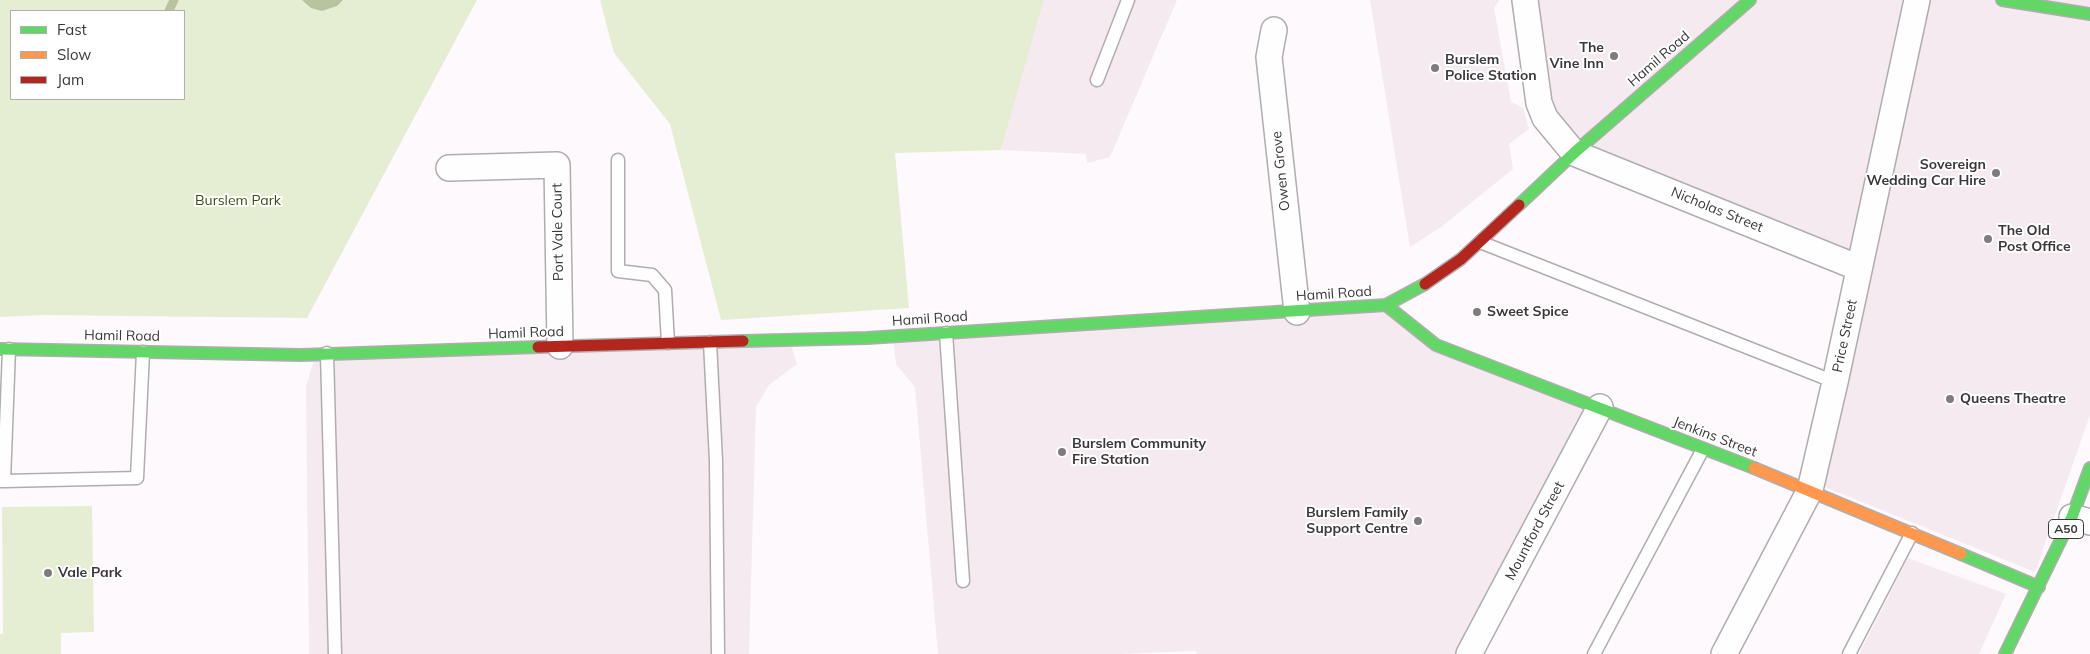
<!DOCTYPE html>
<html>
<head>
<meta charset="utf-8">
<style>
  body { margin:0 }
  #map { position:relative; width:2090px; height:654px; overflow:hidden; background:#fef9fc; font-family:Mulish,sans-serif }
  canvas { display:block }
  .legend { position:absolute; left:10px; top:10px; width:175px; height:90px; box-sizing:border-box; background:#fff; border:1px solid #b1afb0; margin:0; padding:6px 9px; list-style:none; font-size:15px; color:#3c383a }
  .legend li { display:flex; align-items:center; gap:10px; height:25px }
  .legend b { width:25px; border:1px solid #b1afb0 }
</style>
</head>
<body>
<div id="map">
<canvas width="2090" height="654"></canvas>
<ul class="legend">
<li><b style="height:6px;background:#63d668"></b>Fast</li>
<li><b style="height:6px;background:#ff974d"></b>Slow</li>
<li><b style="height:6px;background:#b3261e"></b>Jam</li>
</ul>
</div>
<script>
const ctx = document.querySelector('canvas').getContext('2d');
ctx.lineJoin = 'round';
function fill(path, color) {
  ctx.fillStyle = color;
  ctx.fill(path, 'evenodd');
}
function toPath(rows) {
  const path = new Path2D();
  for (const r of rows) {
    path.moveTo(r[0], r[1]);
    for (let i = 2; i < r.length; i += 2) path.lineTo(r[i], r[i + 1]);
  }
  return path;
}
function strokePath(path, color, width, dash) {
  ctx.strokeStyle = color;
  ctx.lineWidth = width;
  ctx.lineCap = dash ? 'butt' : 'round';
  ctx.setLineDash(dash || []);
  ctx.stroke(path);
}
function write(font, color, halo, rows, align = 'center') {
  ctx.font = font + ' Mulish,sans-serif';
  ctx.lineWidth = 4;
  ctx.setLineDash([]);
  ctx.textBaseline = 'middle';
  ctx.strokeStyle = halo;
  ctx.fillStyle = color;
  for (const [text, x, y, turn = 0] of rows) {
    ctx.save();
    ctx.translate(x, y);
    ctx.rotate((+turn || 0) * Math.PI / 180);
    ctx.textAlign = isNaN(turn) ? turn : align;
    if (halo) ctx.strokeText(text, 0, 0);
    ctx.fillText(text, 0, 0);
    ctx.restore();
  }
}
fill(toPath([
  [1044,0,1177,0,1110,157,1087,163,1086,154,1001,150],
  [1370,0,1499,0,1494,8,1511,102,1523,108,1529,129,1509,144,1513,169,1441,227,1410,247],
  [1534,0,2090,0,2090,415,2035,572,1815,483,1854,272,1596,166,1553,118],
  [1386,305,1436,345,1600,407,1471,654,1197,654,1196,651,1119,654,938,654,915,387,896,364,893,337],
  [789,339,797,364,769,385,756,407,749,654,309,654,306,386,316,354],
  [1908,558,2006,594,1979,654,1859,654]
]), '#f4eaf0');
fill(toPath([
  [0,0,477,0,307,318,43,315,0,317],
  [11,11,184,11,184,99,11,99],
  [600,0,1044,0,1001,150,895,153,909,308,721,320,670,124,614,53],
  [92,506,94,632,61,633,61,654,0,654,0,634,3,634,2,507]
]), '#e5eed2');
fill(toPath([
  [302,0,343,0,337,6,322,11,311,8]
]), '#b7c49f');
strokePath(toPath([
  [169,11,174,0]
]), '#b7c49f', 9);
const lane = toPath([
  [1097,80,1128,0],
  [618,160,618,271,652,275,665,290,668,343],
  [1480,242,1835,382],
  [946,333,963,581],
  [710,342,716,461,718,654],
  [327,353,335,654],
  [0,481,4,481,9,349],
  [4,481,137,478,143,352],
  [1594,654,1703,449],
  [1849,654,1912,533]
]);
const street = toPath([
  [1525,0,1539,103,1545,118,1574,153,1859,268],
  [1274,30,1269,57,1297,312],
  [449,168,557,165,560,346],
  [2072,517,2090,522],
  [1469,654,1600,407],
  [1724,654,1810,490,1835,382,1917,0]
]);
const fast = toPath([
  [2002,0,2090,14],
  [1519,205,1574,153,1750,0],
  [1386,305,1436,345,1754,468],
  [743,341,867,338,1386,305,1425,284],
  [0,349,301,355,538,347],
  [1961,554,2039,587],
  [2005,654,2072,517,2090,468]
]);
const slow = toPath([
  [1754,468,1961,554]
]);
const jam = toPath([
  [1425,284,1461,259,1519,205],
  [538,347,743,341]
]);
strokePath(lane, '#b0adaf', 15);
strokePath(street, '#b0adaf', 28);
strokePath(fast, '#b0adaf', 14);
strokePath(slow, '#b0adaf', 14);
strokePath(jam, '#b0adaf', 14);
strokePath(lane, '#fffeff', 12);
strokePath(street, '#fffeff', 25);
strokePath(fast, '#63d668', 11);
strokePath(slow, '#ff974d', 11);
strokePath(jam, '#b3261e', 11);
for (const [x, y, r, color] of [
  [1614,56,5,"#807c7e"],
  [1435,68,5,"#807c7e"],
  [1996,173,5,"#807c7e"],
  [1988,239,5,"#807c7e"],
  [1477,312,5,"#807c7e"],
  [1950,399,5,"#807c7e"],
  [1062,452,5,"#807c7e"],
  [1418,521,5,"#807c7e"],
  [48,573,5,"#807c7e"]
]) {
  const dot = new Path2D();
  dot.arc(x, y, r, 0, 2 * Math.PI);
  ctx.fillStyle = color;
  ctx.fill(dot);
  strokePath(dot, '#fff', 2);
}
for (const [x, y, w] of [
  [2066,529,35]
]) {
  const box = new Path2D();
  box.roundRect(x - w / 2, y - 9.5, w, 19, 4);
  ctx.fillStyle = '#fff';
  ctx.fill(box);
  strokePath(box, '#3c383a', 1);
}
write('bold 12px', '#3c383a', null, [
  ["A50",2066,529]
]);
write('bold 14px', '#3c383a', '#fff', [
  ["The",1604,48,"right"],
  ["Vine Inn",1604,64,"right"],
  ["Burslem",1445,60],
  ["Police Station",1445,76],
  ["Sovereign",1986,165,"right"],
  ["Wedding Car Hire",1986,181,"right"],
  ["The Old",1998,231],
  ["Post Office",1998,247],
  ["Sweet Spice",1487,312],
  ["Queens Theatre",1960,399],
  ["Burslem Community",1072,444],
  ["Fire Station",1072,460],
  ["Burslem Family",1408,513,"right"],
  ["Support Centre",1408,529,"right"],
  ["Vale Park",58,573]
], 'left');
write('14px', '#3c383a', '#fff', [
  ["Hamil Road",1659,59,-41],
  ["Owen Grove",1281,171,-96],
  ["Nicholas Street",1717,210,22],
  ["Port Vale Court",558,232,-91],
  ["Hamil Road",1334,294,-4],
  ["Hamil Road",930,319,-4],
  ["Hamil Road",526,333,-2],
  ["Hamil Road",122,336,1],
  ["Price Street",1845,336,-78],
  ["Jenkins Street",1715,437,21],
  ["Mountford Street",1535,531,-62]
]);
write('14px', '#3a4d11', '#fff', [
  ["Burslem Park",238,201]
]);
</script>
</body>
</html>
